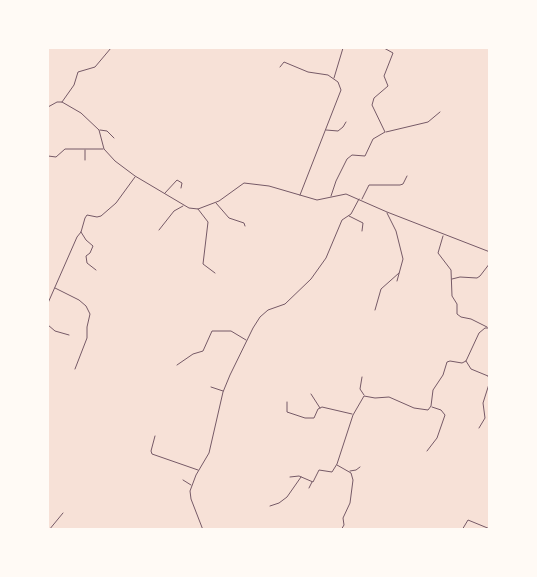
<!DOCTYPE html>
<html>
<head>
<meta charset="utf-8">
<style>
  body { margin:0 }
  #map { position:relative; width:537px; height:577px; overflow:hidden; background:#f7e1d7; font-family:Montserrat,sans-serif }
  canvas { display:block }
  .frame { position:absolute; inset:0; border:49px solid #fffaf5; pointer-events:none }
</style>
</head>
<body>
<div id="map">
<canvas width="537" height="577"></canvas>
<div class="frame"></div>
</div>
<script>
const ctx = document.querySelector('canvas').getContext('2d');
ctx.lineJoin = 'round';
function toPath(rows) {
  const path = new Path2D();
  for (const r of rows) {
    path.moveTo(r[0], r[1]);
    for (let i = 2; i < r.length; i += 2) path.lineTo(r[i], r[i + 1]);
  }
  return path;
}
function strokePath(path, color, width, dash) {
  ctx.strokeStyle = color;
  ctx.lineWidth = width;
  ctx.lineCap = dash ? 'butt' : 'round';
  ctx.setLineDash(dash || []);
  ctx.stroke(path);
}
strokePath(toPath([
  [280,67,284,62,308,72,328,75,338,82,341,90,300,195],
  [334,78,343,48],
  [62,102,74,85,78,72,95,67,111,48],
  [48,107,57,102,62,102,81,113,99,130,104,149,115,161,135,176,189,208,198,209,219,201,244,183,269,186,317,200,346,194,387,212,490,252],
  [100,130,107,131,114,138],
  [326,130,338,131,343,127,346,122],
  [386,132,428,122,440,112],
  [48,156,56,157,65,149,103,149],
  [85,160,85,150],
  [165,193,177,180,182,183,181,188],
  [331,196,336,181,347,159,352,155,365,156,373,139,385,132,372,105,374,98,388,86,384,76,393,53,384,48],
  [362,199,369,185,400,185,403,184,407,176],
  [216,203,229,218,244,223,245,226],
  [198,209,208,222,203,264,215,273],
  [387,213,396,231,403,259,397,281],
  [349,216,363,223,362,231],
  [159,230,174,211,183,206],
  [81,232,86,240,93,246,90,253,86,256,87,263,96,270],
  [443,236,438,253,451,270,452,296,457,304,457,314,461,317,471,319,487,327],
  [452,279,460,277,477,278,480,276,490,263],
  [55,288,79,300,86,306,90,314,87,327,87,338,75,369],
  [48,303,77,237,81,232,85,218,87,215,97,217,101,216,116,203,135,177],
  [375,310,381,289,399,273],
  [48,325,55,331,69,335],
  [466,361,471,369,488,376,489,379],
  [177,365,193,354,203,351,212,331,231,331,246,340],
  [362,377,360,389,364,395],
  [211,387,223,391],
  [311,394,320,408],
  [287,402,287,412,305,418,314,418,318,409,322,407,352,414],
  [479,428,485,418,483,403,490,381],
  [155,436,151,451,152,454,198,470],
  [427,451,437,438,445,415,441,410,432,407],
  [337,465,351,473,353,480,350,503,343,518,344,525,341,530],
  [350,471,356,470,360,467],
  [290,477,299,476,313,482,319,470,332,472,337,464,353,415,364,396,375,398,389,397,414,408,428,410,431,406,433,390,443,375,447,362,450,361,462,363,466,361,479,333,485,328,490,328],
  [183,480,191,485],
  [309,488,312,482],
  [270,506,279,503,287,497,301,477],
  [49,530,63,513],
  [203,530,191,499,190,491,196,475,209,453,223,392,230,375,253,328,260,317,268,310,285,304,311,279,326,258,342,220,351,214,359,199],
  [331,530,340,530],
  [462,530,468,520,490,529]
]), '#755966', 1);
</script>
</body>
</html>
